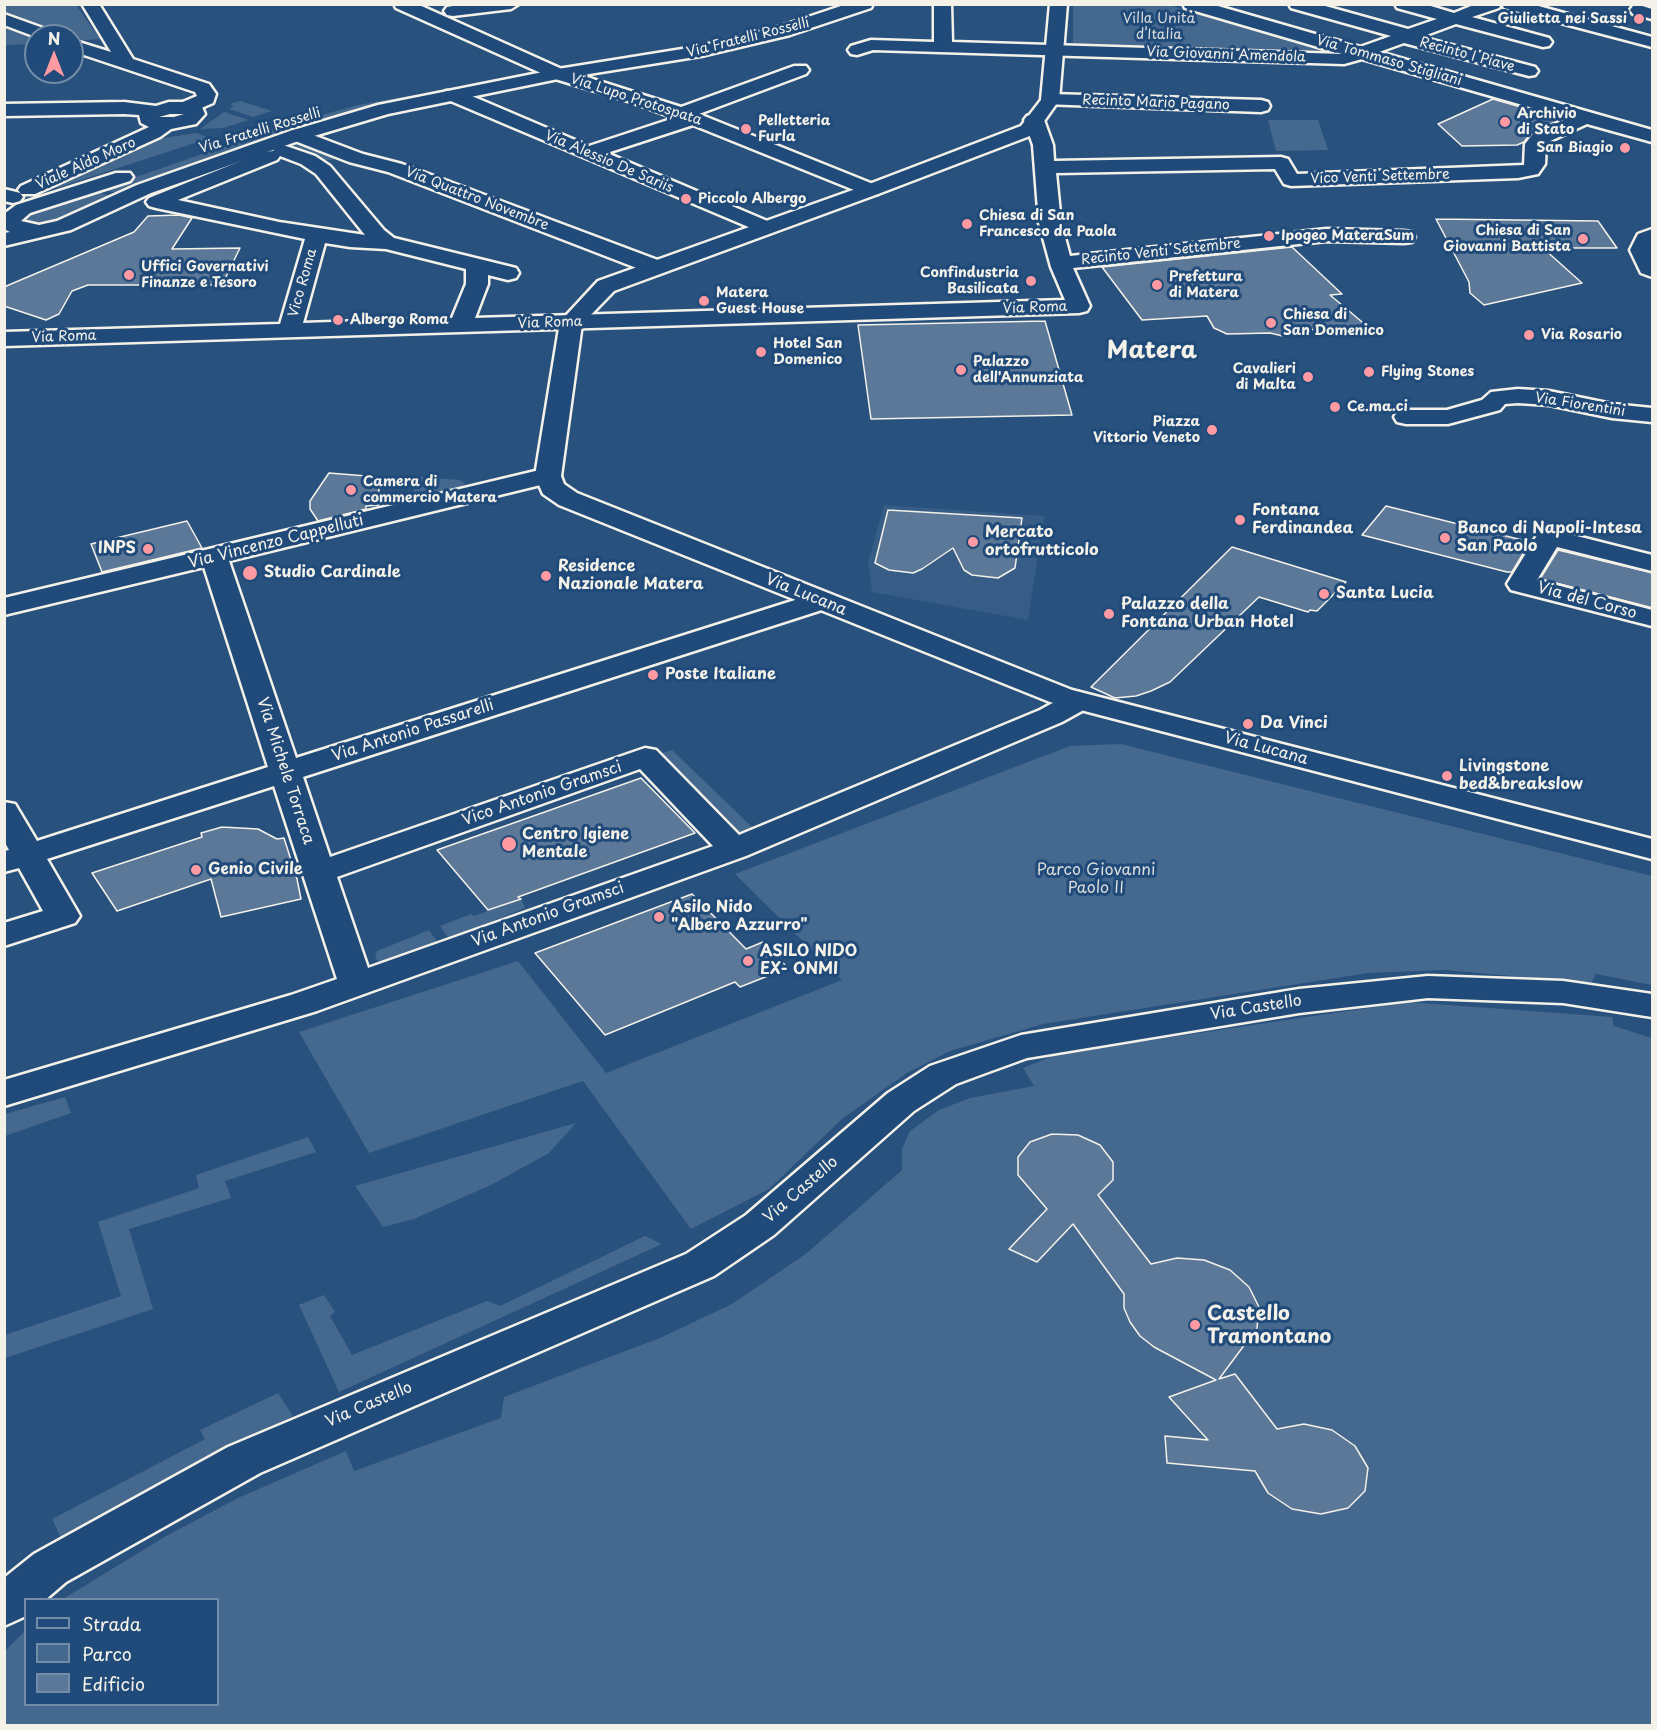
<!DOCTYPE html>
<html>
<head>
<meta charset="utf-8">
<style>
  body { margin:0 }
  #map { position:relative; width:1657px; height:1730px; overflow:hidden; background:#28517e; font-family:"Playpen Sans",sans-serif }
  canvas { display:block }
  .frame { position:absolute; inset:0; border:6px solid #f4f1e8; pointer-events:none }
  .legend { position:absolute; left:24px; top:1598px; width:195px; height:108px; box-sizing:border-box; background:#1f4a7a; border:2px solid #748da6; margin:0; padding:8px 10px; list-style:none; font-size:18px; color:#f4f1e8 }
  .legend li { display:flex; align-items:center; gap:12px; height:30px }
  .legend b { width:30px; border:2px solid #748da6 }
  .north { position:absolute; left:24px; top:24px; width:60px; height:60px; box-sizing:border-box; background:#1f4a7a; border:2px solid #748da6; border-radius:50%; rotate:0deg; font-size:16px; font-weight:700; line-height:24px; text-align:center; color:#f4f1e8 }
  .north::after { content:''; display:block; margin:auto; width:21px; height:27px; background:#ff9aa2; clip-path:polygon(50% 0,100% 100%,50% 72%,0 100%) }
</style>
</head>
<body>
<div id="map">
<canvas width="1657" height="1730"></canvas>
<div class="frame"></div>
<ul class="legend">
<li><b style="height:8px;background:#1f4a7a"></b>Strada</li>
<li><b style="height:16px;background:#45688e"></b>Parco</li>
<li><b style="height:16px;background:#5b7899"></b>Edificio</li>
</ul>
<div class="north">N</div>
</div>
<script>
const ctx = document.querySelector('canvas').getContext('2d');
ctx.lineJoin = 'round';
function fill(path, color) {
  ctx.fillStyle = color;
  ctx.fill(path, 'evenodd');
}
function toPath(rows) {
  const path = new Path2D();
  for (const r of rows) {
    path.moveTo(r[0], r[1]);
    for (let i = 2; i < r.length; i += 2) path.lineTo(r[i], r[i + 1]);
  }
  return path;
}
function strokePath(path, color, width, dash) {
  ctx.strokeStyle = color;
  ctx.lineWidth = width;
  ctx.lineCap = dash ? 'butt' : 'round';
  ctx.setLineDash(dash || []);
  ctx.stroke(path);
}
function write(font, color, halo, rows, align = 'center') {
  ctx.font = font + ' "Playpen Sans",sans-serif';
  ctx.lineWidth = 6;
  ctx.setLineDash([]);
  ctx.textBaseline = 'middle';
  ctx.strokeStyle = halo;
  ctx.fillStyle = color;
  for (const [text, x, y, turn = 0] of rows) {
    ctx.save();
    ctx.translate(x, y);
    ctx.rotate((+turn || 0) * Math.PI / 180);
    ctx.textAlign = isNaN(turn) ? turn : align;
    if (halo) ctx.strokeText(text, 0, 0);
    ctx.fillText(text, 0, 0);
    ctx.restore();
  }
}
fill(toPath([
  [884,505,1044,516,1028,620,872,592,868,563]
]), '#375d86');
fill(toPath([
  [1165,4,1332,52,1329,55,1073,47,1073,5],
  [4,5,76,5,100,39,72,41,72,36,36,36,36,44,5,45],
  [421,94,425,97,299,130,286,125,358,105],
  [240,101,272,111,253,117,229,109,234,106,230,104],
  [224,112,249,120,223,128,200,129],
  [1268,120,1318,120,1328,150,1276,151],
  [281,127,293,132,120,194,101,189],
  [196,133,210,138,57,188,52,186,163,138],
  [301,142,337,157,333,160,323,160,287,147,291,143],
  [94,191,114,197,59,220,28,223,21,219,30,214],
  [408,476,460,480,465,483,462,486,412,500,410,496,416,487,413,483,406,479],
  [1121,744,1652,876,1652,985,1596,974,1591,983,1444,970,1368,973,1043,1024,950,1051,907,1073,843,1118,769,1189,691,1229,583,1081,369,1153,299,1032,518,961,606,1073,842,980,735,874,1070,746],
  [672,750,752,827,739,832,659,754],
  [521,899,525,908,449,939,440,926,471,914,474,916],
  [429,930,438,943,382,964,375,958,377,951],
  [1408,1002,1612,1017,1614,1026,1652,1038,1652,1725,919,1726,915,1724,906,1726,5,1726,5,1651,25,1631,26,1704,218,1704,218,1600,63,1599,166,1536,238,1498,346,1451,354,1471,501,1418,504,1397,660,1338,732,1304,807,1253,902,1170,902,1149,910,1131,939,1110,970,1098,1034,1086,1023,1068,1058,1054],
  [65,1097,71,1113,5,1136,5,1114],
  [576,1123,549,1153,493,1184,414,1219,383,1227,355,1186],
  [308,1137,316,1152,225,1181,231,1198,129,1229,153,1309,5,1358,5,1335,121,1296,98,1222,199,1188,196,1175],
  [645,1236,662,1244,339,1392,299,1305,324,1295,335,1312,330,1316,352,1355,487,1301,500,1306],
  [278,1393,293,1416,62,1540,52,1519,205,1439,200,1430]
]), '#45688e');
const building = toPath([
  [1493,99,1562,119,1531,133,1524,142,1517,145,1462,146,1438,124,1493,99],
  [179,215,192,218,172,249,240,248,222,285,88,285,72,291,59,314,46,320,4,306,4,287,134,232,148,216,179,215],
  [1436,219,1598,221,1617,248,1543,248,1582,283,1484,305,1470,293,1469,282,1436,219],
  [1292,247,1342,294,1330,295,1368,327,1304,330,1302,335,1283,336,1270,333,1227,334,1214,328,1207,316,1142,320,1102,267,1292,247],
  [1045,321,1072,415,871,419,858,325,1045,321],
  [329,473,379,477,379,505,366,506,366,509,318,521,310,509,310,501,329,473],
  [1386,506,1530,542,1512,572,1507,572,1362,535,1386,506],
  [888,510,1022,518,1015,568,998,578,972,575,964,570,953,548,922,569,913,573,889,570,875,563,888,510],
  [187,521,202,548,102,572,91,544,187,521],
  [1232,547,1346,582,1317,611,1310,610,1308,612,1259,597,1170,682,1151,691,1136,696,1115,698,1091,687,1232,547],
  [1558,550,1653,573,1653,608,1540,579,1558,550],
  [641,778,695,833,518,897,521,899,488,910,437,850,641,778],
  [222,827,258,829,277,839,284,838,297,879,301,899,221,917,211,879,117,911,92,873,202,837,201,833,222,827],
  [692,894,746,949,763,942,788,968,740,987,735,982,605,1035,535,953,692,894],
  [1052,1134,1078,1135,1100,1145,1113,1162,1113,1180,1098,1195,1151,1264,1177,1258,1204,1260,1230,1270,1249,1287,1259,1307,1257,1328,1219,1379,1235,1374,1277,1429,1304,1424,1332,1430,1355,1446,1368,1468,1365,1491,1348,1508,1321,1514,1292,1509,1268,1493,1255,1471,1167,1463,1165,1436,1208,1440,1169,1397,1216,1380,1154,1347,1140,1336,1130,1322,1124,1308,1124,1294,1073,1224,1037,1262,1009,1249,1047,1209,1018,1175,1018,1157,1030,1142,1052,1134]
]);
fill(building, '#5b7899');
strokePath(building, '#f4f1e8', 1.5);
const street = toPath([
  [82,4,99,4,133,59,209,84,216,94,213,103,192,112,178,112,176,108,178,104,197,96,195,92,72,51,72,40,111,52,82,4],
  [394,4,417,4,564,70,681,107,794,66,806,66,809,70,806,74,699,114,878,186,881,190,878,194,864,194,693,125,607,153,772,223,776,227,772,231,765,233,758,231,446,99,444,95,446,91,460,91,589,146,674,118,628,101,552,78,396,8,394,4],
  [464,4,519,4,511,9,453,16,447,15,444,11,447,7,464,4],
  [934,4,951,4,952,42,1342,54,1185,8,1183,4,1211,4,1360,47,1391,36,1291,8,1289,4,1318,4,1408,29,1437,19,1397,8,1395,4,1424,4,1454,13,1476,4,1501,4,1499,8,1472,17,1549,38,1552,42,1549,46,1543,47,1456,24,1421,37,1535,67,1538,71,1535,75,1529,76,1404,43,1379,52,1652,130,1652,142,1587,124,1546,143,1545,164,1538,174,1518,178,1291,186,1284,184,1275,169,1056,173,1061,223,1070,256,1327,229,1404,231,1412,232,1415,237,1412,242,1404,243,1327,241,1073,268,1090,306,1087,311,1079,313,4,346,4,332,280,324,305,239,156,208,149,206,146,202,149,198,263,152,273,151,276,147,283,145,315,156,330,166,384,230,394,238,516,268,519,273,516,278,508,280,488,275,488,284,475,318,1065,300,1051,267,1039,223,1033,145,1024,120,1027,116,1034,114,1041,116,1044,120,1053,145,1054,161,1281,157,1288,159,1297,174,1524,165,1525,144,1532,135,1568,118,1362,59,1344,64,873,50,857,55,851,54,848,50,851,46,871,40,934,42,934,4],
  [280,156,301,164,316,174,365,235,279,222,178,200,277,160,280,156],
  [325,243,350,247,386,249,466,269,466,284,452,318,303,323,325,243],
  [1502,4,1531,4,1652,37,1652,47,1504,8,1502,4],
  [1639,5,1652,9,1652,19,1633,14,1630,10,1633,6,1639,5],
  [4,14,54,32,57,36,36,37,4,25,4,14],
  [1050,94,1261,100,1268,102,1270,106,1268,110,1261,112,1043,104,1041,100,1043,96,1050,94],
  [297,129,363,154,402,164,663,262,666,267,663,272,655,274,647,272,388,172,349,162,290,139,287,135,290,131,297,129],
  [4,189,20,193,23,197,20,201,13,203,4,201,4,189],
  [1652,229,1652,277,1641,273,1630,250,1638,234,1652,229],
  [1518,389,1549,391,1612,404,1652,408,1652,422,1612,418,1549,405,1518,403,1505,404,1500,410,1448,424,1406,424,1397,422,1394,417,1397,412,1406,410,1447,410,1482,400,1491,392,1518,389],
  [548,468,557,471,561,476,557,481,229,561,296,758,811,595,821,593,831,595,835,601,831,607,303,777,330,857,645,748,656,750,739,835,1040,710,1067,695,1078,692,1089,695,1093,701,1089,707,1062,722,746,856,317,1011,4,1106,4,1080,291,995,337,979,274,786,47,859,80,916,75,923,4,946,4,923,43,911,19,868,4,872,4,851,9,850,4,841,4,802,15,804,37,841,268,767,204,567,4,615,4,598,548,468],
  [640,769,713,846,368,968,337,877,640,769],
  [1549,529,1652,555,1652,571,1557,547,1537,580,1652,610,1652,626,1511,590,1507,584,1536,537,1539,531,1549,529],
  [1428,976,1563,981,1652,994,1652,1017,1563,1003,1428,998,1299,1013,1027,1058,983,1074,956,1084,914,1111,774,1235,714,1276,260,1473,66,1582,45,1600,26,1600,26,1616,4,1626,4,1578,34,1554,228,1447,686,1254,746,1215,888,1093,930,1066,1021,1035,1299,989,1428,976]
]);
const secondary = toPath([
  [847,4,873,4,871,8,790,35,701,56,558,79,388,114,304,139,151,193,71,230,4,246,4,233,10,232,4,229,4,214,16,205,116,173,130,173,133,177,130,181,30,213,21,221,39,225,57,221,137,185,290,131,378,105,558,69,701,46,778,27,847,4],
  [1050,4,1067,4,1059,100,1035,134,878,194,614,291,582,324,561,476,564,484,577,493,1072,690,1652,839,1652,859,1050,702,559,505,543,494,535,476,560,322,598,281,864,186,1021,126,1041,100,1050,4],
  [124,102,156,106,169,102,185,102,202,107,205,114,196,124,171,129,160,137,35,194,21,194,18,190,21,186,149,127,141,123,139,115,124,114,4,116,4,104,124,102],
  [170,114,184,114,174,117,159,117,170,114]
]);
strokePath(street, '#f4f1e8', 5);
strokePath(secondary, '#f4f1e8', 5);
fill(street, '#1f4a7a');
fill(secondary, '#1f4a7a');
for (const [x, y, r, color] of [
  [1639,19,6,"#ff9aa2"],
  [1505,122,6,"#ff9aa2"],
  [746,129,6,"#ff9aa2"],
  [1625,148,6,"#ff9aa2"],
  [686,199,6,"#ff9aa2"],
  [967,224,6,"#ff9aa2"],
  [1269,236,6,"#ff9aa2"],
  [1583,239,6,"#ff9aa2"],
  [129,275,6,"#ff9aa2"],
  [1031,281,6,"#ff9aa2"],
  [1157,285,6,"#ff9aa2"],
  [704,301,6,"#ff9aa2"],
  [338,320,6,"#ff9aa2"],
  [1271,323,6,"#ff9aa2"],
  [1529,335,6,"#ff9aa2"],
  [761,352,6,"#ff9aa2"],
  [961,370,6,"#ff9aa2"],
  [1369,372,6,"#ff9aa2"],
  [1308,377,6,"#ff9aa2"],
  [1335,407,6,"#ff9aa2"],
  [1212,430,6,"#ff9aa2"],
  [351,490,6,"#ff9aa2"],
  [1240,520,6,"#ff9aa2"],
  [1445,538,6,"#ff9aa2"],
  [973,542,6,"#ff9aa2"],
  [148,549,6,"#ff9aa2"],
  [250,573,8,"#ff9aa2"],
  [546,576,6,"#ff9aa2"],
  [1324,594,6,"#ff9aa2"],
  [1109,614,6,"#ff9aa2"],
  [653,675,6,"#ff9aa2"],
  [1248,724,6,"#ff9aa2"],
  [1447,776,6,"#ff9aa2"],
  [509,844,8,"#ff9aa2"],
  [196,870,6,"#ff9aa2"],
  [659,917,6,"#ff9aa2"],
  [748,961,6,"#ff9aa2"],
  [1195,1325,6,"#ff9aa2"]
]) {
  const dot = new Path2D();
  dot.arc(x, y, r, 0, 2 * Math.PI);
  ctx.fillStyle = color;
  ctx.fill(dot);
  strokePath(dot, '#1f4a7a', 2);
}
write('14px', '#dadcda', '#1f4a7a', [
  ["Villa Unità",1159,19],
  ["d’Italia",1159,35]
]);
write('bold 14px', '#f4f1e8', '#1f4a7a', [
  ["Giulietta nei Sassi",1627,19,"right"],
  ["Archivio",1517,114],
  ["di Stato",1517,130],
  ["Pelletteria",758,121],
  ["Furla",758,137],
  ["San Biagio",1613,148,"right"],
  ["Piccolo Albergo",698,199],
  ["Chiesa di San",979,216],
  ["Francesco da Paola",979,232],
  ["Chiesa di San",1571,231,"right"],
  ["Giovanni Battista",1571,247,"right"],
  ["Ipogeo MateraSum",1281,236],
  ["Uffici Governativi",141,267],
  ["Finanze e Tesoro",141,283],
  ["Confindustria",1019,273,"right"],
  ["Basilicata",1019,289,"right"],
  ["Prefettura",1169,277],
  ["di Matera",1169,293],
  ["Matera",716,293],
  ["Guest House",716,309],
  ["Chiesa di",1283,315],
  ["San Domenico",1283,331],
  ["Albergo Roma",350,320],
  ["Via Rosario",1541,335],
  ["Hotel San",773,344],
  ["Domenico",773,360],
  ["Palazzo",973,362],
  ["dell'Annunziata",973,378],
  ["Cavalieri",1296,369,"right"],
  ["di Malta",1296,385,"right"],
  ["Flying Stones",1381,372],
  ["Ce.ma.ci",1347,407],
  ["Piazza",1200,422,"right"],
  ["Vittorio Veneto",1200,438,"right"],
  ["Camera di",363,482],
  ["commercio Matera",363,498]
], 'left');
write('14px', '#f4f1e8', '#1f4a7a', [
  ["Via Fratelli Rosselli",748,38,-14],
  ["Via Giovanni Amendola",1226,55,2],
  ["Recinto I Piave",1467,55,15],
  ["Via Tommaso Stigliani",1389,61,16],
  ["Via Lupo Protospata",636,100,18],
  ["Recinto Mario Pagano",1156,103,2],
  ["Via Fratelli Rosselli",260,131,-17],
  ["Via Alessio De Sariis",609,162,23],
  ["Viale Aldo Moro",86,164,-24],
  ["Vico Venti Settembre",1380,177,-2],
  ["Via Quattro Novembre",477,199,21],
  ["Recinto Venti Settembre",1161,252,-6],
  ["Vico Roma",303,283,-74],
  ["Via Roma",1035,308,-2],
  ["Via Roma",550,323,-2],
  ["Via Roma",64,337,-2],
  ["Via Fiorentini",1580,405,9]
]);
write('bold 16px', '#f4f1e8', '#1f4a7a', [
  ["Fontana",1252,511],
  ["Ferdinandea",1252,529],
  ["Banco di Napoli-Intesa",1457,529],
  ["San Paolo",1457,547],
  ["Mercato",985,533],
  ["ortofrutticolo",985,551],
  ["INPS",136,549,"right"],
  ["Residence",558,567],
  ["Nazionale Matera",558,585],
  ["Studio Cardinale",264,573],
  ["Santa Lucia",1336,594],
  ["Palazzo della",1121,605],
  ["Fontana Urban Hotel",1121,623],
  ["Poste Italiane",665,675],
  ["Da Vinci",1260,724],
  ["Livingstone",1459,767],
  ["bed&breakslow",1459,785],
  ["Centro Igiene",522,835],
  ["Mentale",522,853],
  ["Genio Civile",208,870],
  ["Asilo Nido",671,908],
  ["\"Albero Azzurro\"",671,926],
  ["ASILO NIDO",760,952],
  ["EX- ONMI",760,970]
], 'left');
write('16px', '#f4f1e8', '#1f4a7a', [
  ["Via Vincenzo Cappelluti",276,542,-14],
  ["Via Lucana",806,595,22],
  ["Via del Corso",1587,601,15],
  ["Via Antonio Passarelli",413,731,-18],
  ["Via Lucana",1266,749,15],
  ["Via Michele Torraca",285,771,72],
  ["Vico Antonio Gramsci",542,794,-19],
  ["Via Antonio Gramsci",548,915,-20],
  ["Via Castello",1256,1008,-9],
  ["Via Castello",801,1190,-41],
  ["Via Castello",369,1405,-23]
]);
write('16px', '#dadcda', '#1f4a7a', [
  ["Parco Giovanni",1096,871],
  ["Paolo II",1096,889]
]);
write('bold 20px', '#f4f1e8', '#1f4a7a', [
  ["Castello",1207,1314],
  ["Tramontano",1207,1337]
], 'left');
write('bold 24px', '#f4f1e8', '#1f4a7a', [
  ["Matera",1152,351]
]);
</script>
</body>
</html>
